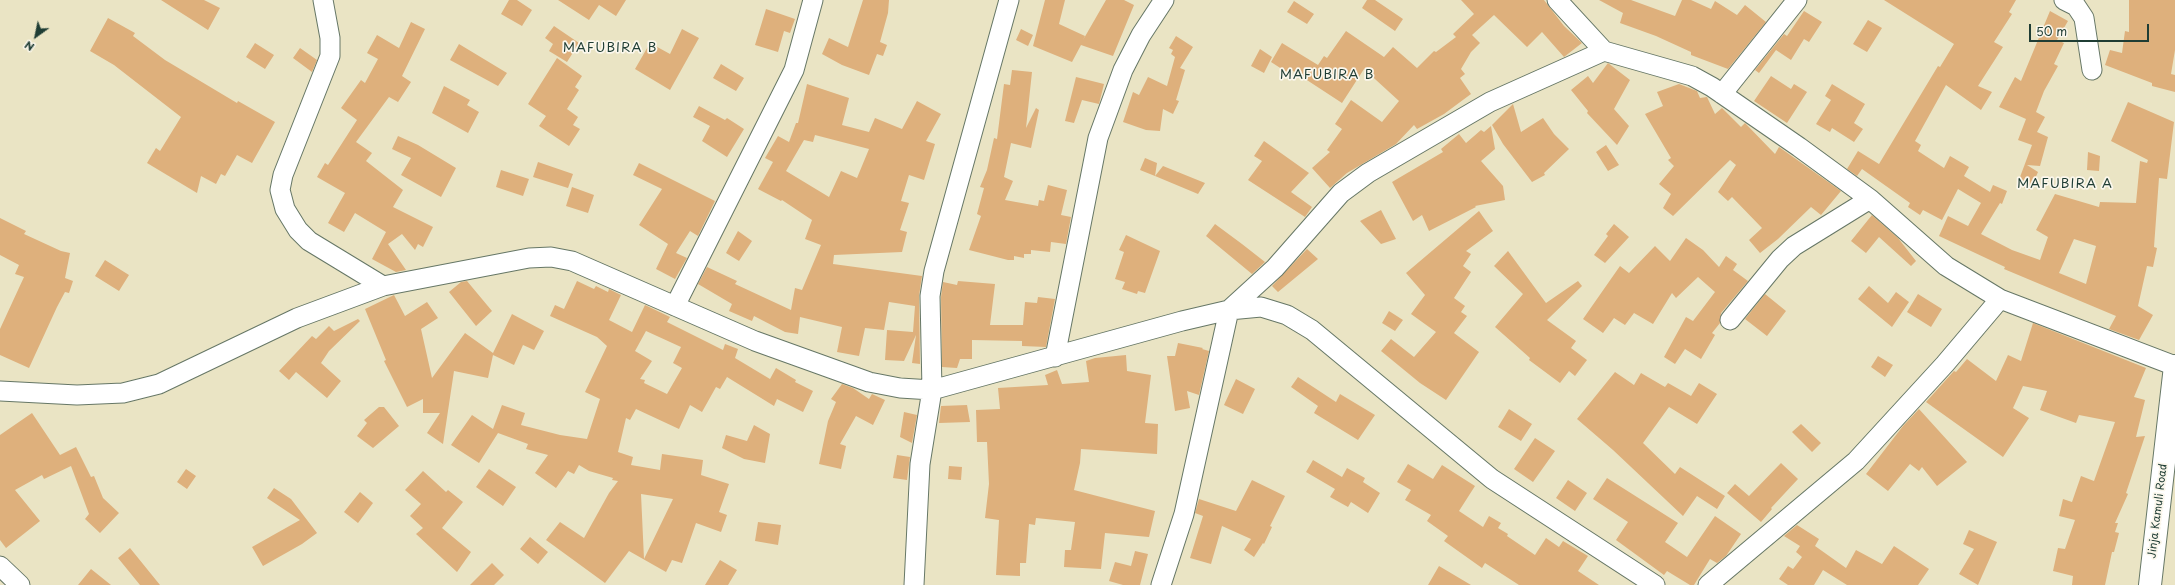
<!DOCTYPE html>
<html>
<head>
<meta charset="utf-8">
<style>
  body { margin:0 }
  #map { position:relative; width:2175px; height:585px; overflow:hidden; background:#eae4c4; font-family:"Playpen Sans",sans-serif }
  canvas { display:block }
  .north { position:absolute; left:16px; top:16px; width:40px; height:40px; -webkit-text-stroke:3px #fbf7ec; paint-order:stroke; rotate:213deg; font-size:11px; font-weight:700; line-height:16px; text-align:center; color:#1f3d34 }
  .north::after { content:''; display:block; margin:auto; width:14px; height:18px; background:#1f3d34; clip-path:polygon(50% 0,100% 100%,50% 72%,0 100%) }
  .scale { position:absolute; left:2029px; top:24px; width:120px; height:18px; box-sizing:border-box; border:2px solid #1f3d34; border-top:0; padding-left:5px; font-size:12px; line-height:14px; white-space:nowrap; color:#1f3d34; -webkit-text-stroke:3px #fbf7ec; paint-order:stroke }
</style>
</head>
<body>
<div id="map">
<canvas width="2175" height="585"></canvas>
<div class="north">N</div>
<div class="scale">50 m</div>
</div>
<script>
const ctx = document.querySelector('canvas').getContext('2d');
ctx.lineJoin = 'round';
function fill(path, color) {
  ctx.fillStyle = color;
  ctx.fill(path, 'evenodd');
}
function toPath(rows) {
  const path = new Path2D();
  for (const r of rows) {
    path.moveTo(r[0], r[1]);
    for (let i = 2; i < r.length; i += 2) path.lineTo(r[i], r[i + 1]);
  }
  return path;
}
function strokePath(path, color, width, dash) {
  ctx.strokeStyle = color;
  ctx.lineWidth = width;
  ctx.lineCap = dash ? 'butt' : 'round';
  ctx.setLineDash(dash || []);
  ctx.stroke(path);
}
function write(font, color, halo, rows, align = 'center') {
  ctx.font = font + ' "Playpen Sans",sans-serif';
  ctx.lineWidth = 3.5;
  ctx.setLineDash([]);
  ctx.textBaseline = 'middle';
  ctx.strokeStyle = halo;
  ctx.fillStyle = color;
  for (const [text, x, y, turn = 0] of rows) {
    ctx.save();
    ctx.translate(x, y);
    ctx.rotate((+turn || 0) * Math.PI / 180);
    ctx.textAlign = isNaN(turn) ? turn : align;
    if (halo) ctx.strokeText(text, 0, 0);
    ctx.fillText(text, 0, 0);
    ctx.restore();
  }
}
fill(toPath([
  [161,0,204,0,220,8,208,30],
  [509,0,517,0,532,10,522,26,501,14],
  [558,0,626,0,616,16,599,5,589,20],
  [863,0,889,0,888,13,880,42,887,45,883,56,877,54,869,75,842,65,822,54,829,38,848,47],
  [1045,0,1065,0,1059,24,1085,36,1083,40,1106,0,1124,0,1134,5,1113,56,1081,45,1072,62,1033,46],
  [1367,0,1375,0,1403,19,1395,31,1362,8],
  [1461,0,1544,0,1564,26,1582,43,1564,57,1542,32,1527,47,1494,15,1472,35,1480,43,1471,52,1461,69,1465,74,1460,78,1471,94,1444,114,1417,129,1414,125,1396,144,1347,173,1330,188,1312,168,1330,152,1327,150,1342,129,1335,124,1351,100,1382,122,1399,101,1364,69,1342,103,1290,69,1288,73,1271,62,1282,43,1318,65,1324,56,1327,58,1346,31,1384,57,1393,47,1417,68,1434,51,1436,52,1456,37,1453,34,1474,14],
  [1599,0,1631,0,1675,16,1682,0,1691,0,1711,9,1715,1,1737,15,1745,5,1766,22,1728,69,1691,55,1691,52,1656,36,1620,23,1623,13],
  [1884,0,2016,0,2009,12,2012,14,1994,42,2003,47,1978,86,1992,92,1981,110,1946,85,1915,141,1921,145,1918,151,1944,168,1950,156,1969,167,1964,176,1990,192,1993,185,2007,191,2002,204,2000,203,1981,234,2012,250,2040,260,2048,237,2036,230,2055,194,2099,207,2100,202,2136,203,2140,161,2147,163,2148,160,2111,141,2128,102,2174,122,2167,179,2159,178,2154,247,2157,248,2153,267,2147,266,2138,306,2153,315,2139,340,2109,329,2116,316,2004,269,2005,267,1939,236,1948,216,1968,226,1981,203,1958,189,1942,220,1923,210,1920,215,1908,207,1910,203,1862,169,1857,176,1847,169,1858,151,1879,164,1938,66,1940,67,1954,44],
  [2074,239,2096,246,2086,284,2059,273],
  [2129,0,2175,0,2175,50,2171,74,2175,75,2175,92,2152,86,2152,83,2105,65,2110,50,2122,53,2125,31,2129,32],
  [1294,1,1314,14,1307,24,1287,12],
  [766,9,795,19,790,33,784,31,778,52,755,45],
  [1804,11,1822,22,1809,42,1804,39,1791,60,1776,50,1759,73,1755,70,1784,34,1787,36],
  [2050,11,2068,21,2057,40,2064,43,2054,64,2058,66,2044,91,2036,112,2045,117,2037,132,2048,137,2040,166,2027,165,2038,172,2030,190,2017,185,2032,145,2018,140,2026,119,1999,107,2015,77,2021,81],
  [108,18,135,33,133,36,165,60,237,103,238,101,275,122,252,163,237,155,225,176,221,174,216,184,201,176,197,193,147,163,156,148,160,151,181,117,114,65,90,51],
  [1868,20,1882,28,1867,52,1853,44],
  [411,22,425,29,402,76,411,82,398,102,389,97,356,142,372,153,366,161,403,190,393,207,433,227,423,247,418,244,415,250,402,234,388,244,406,270,396,272,372,259,386,232,355,213,344,232,328,223,345,193,317,177,325,163,328,165,357,120,341,108,361,80,365,83,378,59,367,53,377,35,399,48],
  [554,26,579,43,567,62,549,51,553,44,545,38],
  [682,29,699,38,670,90,635,69,650,43,670,54],
  [1021,29,1033,35,1028,46,1016,40],
  [1176,36,1193,47,1180,68,1185,70,1176,100,1179,101,1173,114,1163,109,1160,131,1146,130,1123,122,1133,92,1139,95,1148,77,1167,86,1175,57,1171,54,1173,50,1169,48],
  [255,43,274,55,265,69,246,57],
  [459,44,507,73,498,86,450,60],
  [300,48,317,60,312,72,293,58],
  [1260,49,1272,57,1264,73,1251,66],
  [557,58,582,76,575,87,579,90,567,109,578,117,573,125,580,129,569,146,539,126,546,116,528,104],
  [1608,63,1630,80,1614,109,1629,126,1617,145,1587,113,1588,111,1571,90,1588,76,1593,83],
  [721,64,744,78,736,91,713,78],
  [1012,70,1032,72,1026,128,1036,108,1039,110,1031,148,1011,143,1004,177,1013,181,1005,200,1038,206,1039,200,1044,201,1048,185,1067,190,1061,215,1071,217,1066,244,1051,242,1050,252,1031,250,1031,254,1024,254,1024,258,1014,256,1014,260,1008,260,969,250,981,216,977,214,984,188,980,187,987,170,994,138,997,139,1004,84,1010,85],
  [1771,76,1791,89,1794,84,1807,92,1787,123,1754,101],
  [1076,77,1104,84,1099,104,1082,100,1074,123,1065,121],
  [807,84,849,98,842,125,869,132,875,118,902,129,917,101,941,114,926,141,935,144,924,180,909,175,901,201,909,203,900,230,907,232,902,252,834,255,833,264,922,276,919,296,920,364,912,363,916,335,904,361,885,360,887,330,913,332,915,306,889,302,884,330,865,328,859,356,837,352,842,327,800,317,798,334,785,332,754,316,752,321,729,311,732,304,698,284,707,267,737,281,735,284,791,310,795,288,802,290,821,245,805,239,812,220,782,200,781,201,758,189,773,162,765,158,778,136,789,142,796,123,798,123],
  [815,135,869,149,857,178,841,171,829,197,786,171,804,140,813,142],
  [1679,84,1697,91,1700,98,1707,97,1715,114,1722,108,1741,127,1745,123,1775,154,1779,147,1841,191,1821,215,1811,207,1778,239,1760,253,1749,240,1762,228,1732,197,1728,201,1718,192,1736,165,1730,160,1673,216,1663,208,1671,194,1659,184,1674,166,1668,160,1671,158,1645,114,1663,106,1657,92],
  [1832,84,1865,104,1854,123,1863,129,1854,142,1832,128,1830,132,1816,124,1831,100,1825,96],
  [444,86,470,100,467,105,479,112,468,133,432,113],
  [1513,104,1521,132,1543,118,1554,134,1569,149,1544,173,1545,175,1532,182,1503,144,1492,125],
  [699,106,725,120,727,118,744,129,727,157,702,141,710,126,693,117],
  [1491,126,1495,149,1481,161,1503,186,1505,200,1475,206,1476,207,1429,231,1422,215,1413,221,1392,182,1443,152,1441,149,1459,134,1466,143,1481,130,1484,132],
  [398,136,418,145,456,168,441,197,401,175,411,158,392,149],
  [1264,141,1309,173,1291,192,1312,207,1305,217,1248,180,1262,161,1254,156],
  [1606,145,1619,165,1608,171,1596,152],
  [2088,152,2100,156,2099,171,2087,170],
  [1145,158,1157,163,1155,176,1140,170],
  [538,162,573,174,568,188,533,177],
  [639,163,715,201,698,236,690,231,676,253,687,258,675,279,656,269,668,244,639,225,662,189,633,175],
  [1163,166,1205,183,1198,194,1155,176],
  [501,170,529,179,523,196,496,187],
  [572,187,594,195,588,213,566,206],
  [1381,210,1396,239,1381,244,1360,221],
  [1479,211,1493,231,1466,251,1471,254,1463,266,1471,272,1454,298,1465,306,1461,312,1467,316,1454,333,1479,352,1446,400,1420,383,1381,351,1391,339,1414,357,1436,332,1411,314,1425,295,1406,273],
  [1872,215,1898,238,1916,261,1911,266,1879,237,1866,253,1851,241],
  [0,218,26,231,24,234,61,251,70,253,65,278,73,281,69,293,65,292,57,307,29,368,0,355,0,329,24,277,15,274,19,265,0,255],
  [1215,224,1242,244,1265,262,1252,274,1206,236],
  [1614,224,1629,237,1605,263,1594,255,1608,236,1606,234],
  [738,231,752,241,739,261,726,253],
  [1126,235,1160,251,1145,293,1138,291,1137,294,1122,289,1125,282,1115,279,1124,252,1119,250],
  [1686,238,1703,250,1719,267,1726,256,1737,264,1733,270,1748,281,1721,313,1720,323,1712,333,1715,335,1701,359,1685,349,1675,364,1664,357,1686,317,1693,321,1715,292,1698,277,1676,298,1672,293,1653,324,1634,313,1625,325,1614,318,1603,333,1583,319,1620,266,1629,273,1655,246,1670,261],
  [1307,249,1318,259,1278,292,1272,286],
  [1508,251,1546,303,1578,281,1582,286,1547,320,1576,341,1571,348,1587,360,1575,376,1569,371,1560,383,1529,360,1530,358,1495,327,1523,294,1494,266],
  [105,260,129,275,119,291,95,276],
  [467,281,492,311,476,326,449,292,461,282],
  [577,281,594,289,596,286,608,292,609,289,621,295,609,320,632,332,645,305,670,317,667,322,723,350,725,344,738,349,735,358,770,379,776,368,796,380,795,382,813,391,803,412,777,399,774,406,727,377,720,389,716,387,702,412,690,405,679,429,636,409,630,420,626,418,618,452,633,457,631,465,660,470,662,454,703,460,701,475,729,484,719,512,727,515,721,532,696,523,682,563,672,560,666,572,629,551,605,583,546,540,560,522,584,538,609,493,618,481,612,480,613,478,589,471,579,465,574,474,568,471,556,488,535,473,548,455,526,449,528,444,498,433,479,463,451,445,472,415,493,429,502,405,525,413,521,425,560,435,587,439,600,399,585,392,607,346,597,337,550,316,555,305,564,309],
  [646,331,681,347,673,363,682,368,667,394,644,383,645,380,640,379,652,361,635,351],
  [641,494,673,499,644,559],
  [958,281,995,284,990,325,1023,325,1025,302,1037,303,1038,297,1055,299,1046,347,1022,346,1022,341,972,340,972,359,960,359,957,368,942,367,941,297,943,282,957,285],
  [1869,286,1888,303,1896,292,1909,302,1892,327,1858,299],
  [1765,294,1786,311,1767,336,1745,319],
  [1918,294,1942,309,1931,327,1907,312],
  [394,295,405,316,427,302,438,318,421,329,432,378,465,333,493,353,512,314,544,331,534,350,523,345,514,365,493,355,488,378,454,371,443,444,427,433,440,413,423,413,423,399,407,407,384,361,386,360,365,309],
  [1389,311,1403,320,1395,331,1382,323],
  [358,319,360,321,329,351,321,363,341,381,327,398,296,372,289,380,279,371,312,336,316,339,329,326,334,331],
  [2033,323,2146,368,2134,397,2145,400,2136,437,2145,436,2126,493,2128,494,2115,523,2118,523,2115,532,2119,533,2114,552,2112,552,2105,585,2072,585,2073,576,2053,571,2058,548,2065,549,2075,520,2059,516,2063,499,2072,502,2081,476,2094,481,2115,422,2079,415,2076,423,2040,410,2047,391,2023,386,2013,408,2029,418,2003,457,1926,402,1954,371,1956,372,1967,359,1996,381,2008,355,2021,361],
  [1178,343,1203,348,1202,349,1209,351,1199,395,1187,391,1190,408,1175,411,1167,356,1175,356],
  [1126,355,1127,371,1151,375,1145,423,1158,424,1157,454,1081,449,1080,463,1074,490,1155,511,1149,537,1105,533,1101,569,1064,567,1065,550,1071,550,1075,522,1036,518,1035,525,1029,524,1026,563,1020,563,1020,576,996,575,999,520,985,518,989,484,987,442,977,442,976,410,1000,409,998,388,1048,385,1045,375,1057,370,1062,384,1089,382,1086,361,1095,358],
  [1878,356,1893,365,1885,377,1871,367],
  [1615,372,1634,385,1641,373,1665,387,1668,383,1691,396,1699,383,1717,394,1697,424,1669,407,1643,443,1675,474,1680,467,1725,496,1717,509,1697,496,1683,516,1613,450,1577,419],
  [1298,377,1336,402,1340,394,1375,415,1358,440,1314,413,1318,406,1291,387],
  [1236,379,1255,389,1243,414,1224,405],
  [842,384,853,388,869,399,872,394,885,400,873,425,856,416,840,444,846,446,841,469,819,464,828,421,836,402,831,399],
  [967,405,970,422,939,423,941,406],
  [379,407,384,407,399,426,373,448,357,436,367,423,364,420],
  [1509,409,1532,424,1521,441,1498,427],
  [1919,409,1967,462,1937,486,1922,467,1919,471,1910,464,1888,491,1866,474,1903,426],
  [904,412,917,415,912,443,900,437],
  [32,413,60,455,76,447,91,477,94,476,103,498,119,513,100,533,85,519,89,514,71,466,44,479,42,475,15,490,40,521,6,548,0,540,0,435],
  [1801,424,1821,443,1812,452,1792,432],
  [754,425,770,434,765,463,744,459,722,448,726,435,747,441],
  [1535,438,1555,451,1533,482,1514,469],
  [897,455,910,457,907,480,893,478],
  [1313,460,1342,477,1347,468,1365,478,1363,482,1380,493,1368,513,1351,502,1348,507,1330,497,1335,489,1306,472],
  [1781,463,1798,479,1771,508,1772,509,1761,522,1727,493,1735,484,1749,496],
  [1408,464,1433,479,1442,465,1475,486,1459,511,1483,527,1489,516,1501,523,1498,528,1508,534,1507,536,1535,555,1546,538,1559,547,1563,541,1588,556,1578,571,1599,585,1519,585,1485,563,1482,568,1444,541,1448,536,1427,521,1431,515,1405,500,1411,490,1397,482],
  [949,466,962,467,961,480,948,479],
  [186,469,196,476,187,489,177,482],
  [489,469,516,487,503,506,476,487],
  [423,471,446,492,448,490,463,502,442,528,471,552,457,572,416,534,423,528,410,516,421,504,405,490],
  [1607,478,1678,523,1665,542,1687,557,1715,516,1741,534,1726,556,1717,563,1710,559,1694,585,1690,585,1667,571,1664,575,1616,540,1628,522,1593,499],
  [1252,480,1285,496,1270,526,1272,527,1264,544,1263,543,1254,557,1244,550,1251,539,1222,526,1211,564,1190,558,1203,516,1195,513,1199,499,1236,511],
  [1568,480,1587,493,1575,511,1556,498],
  [274,488,291,499,317,533,302,544,263,566,252,547,300,520,267,498],
  [360,492,373,503,358,523,344,512],
  [758,522,781,525,778,545,755,541],
  [1797,525,1819,539,1815,546,1846,568,1856,550,1882,564,1894,546,1929,569,1918,585,1847,585,1823,570,1814,585,1788,585,1779,579,1788,566,1793,569,1802,557,1796,552,1800,546,1784,536],
  [1969,530,1997,542,1978,585,1959,574,1974,549,1963,544],
  [530,537,548,552,538,564,520,549],
  [130,548,160,585,140,585,118,558],
  [1135,551,1148,554,1140,585,1123,585,1109,581,1115,562,1131,566],
  [720,560,737,570,728,585,705,585],
  [492,563,504,575,494,585,470,585],
  [1439,566,1471,585,1428,585],
  [91,569,111,585,78,585]
]), '#deb07c');
const minor = toPath([
  [323,0,330,38,330,56,283,175,280,190,285,209,298,230,309,241,383,286,529,258,551,257,572,261,755,341,869,382,900,388,932,390,1182,321,1229,310,1261,307,1287,315,1312,330,1492,479,1655,585],
  [1557,0,1604,51,1692,76,1712,87,1799,147,1870,199,1946,266,2000,299,2175,366],
  [2064,0,2076,6,2084,18,2092,70],
  [1722,94,1797,0],
  [675,306,794,70,813,0],
  [1730,320,1780,259,1794,246,1870,199],
  [1055,357,1098,138,1123,70,1141,35,1164,0],
  [0,391,77,395,123,393,159,384,297,318,383,286],
  [0,566,20,585],
  [914,585,920,464,932,390,930,296,934,271,1009,0],
  [1161,585,1184,514,1229,310,1275,268,1341,193,1368,173,1490,102,1604,51],
  [1708,585,1856,461,1945,364,2000,299]
]);
const secondary = toPath([
  [2150,585,2175,366]
]);
strokePath(minor, '#676', 21);
strokePath(secondary, '#676', 24);
strokePath(minor, '#fff', 19);
strokePath(secondary, '#fff', 22);
write('11px', '#1f3d34', '#fbf7ec', [
  ["Jinja Kamuli Road",2158,511,-83]
]);
ctx.letterSpacing = '1px';
write('13px', '#1f3d34', '#fbf7ec', [
  ["MAFUBIRA B",610,48],
  ["MAFUBIRA B",1327,75],
  ["MAFUBIRA A",2065,184]
]);
ctx.letterSpacing = '0px';
</script>
</body>
</html>
